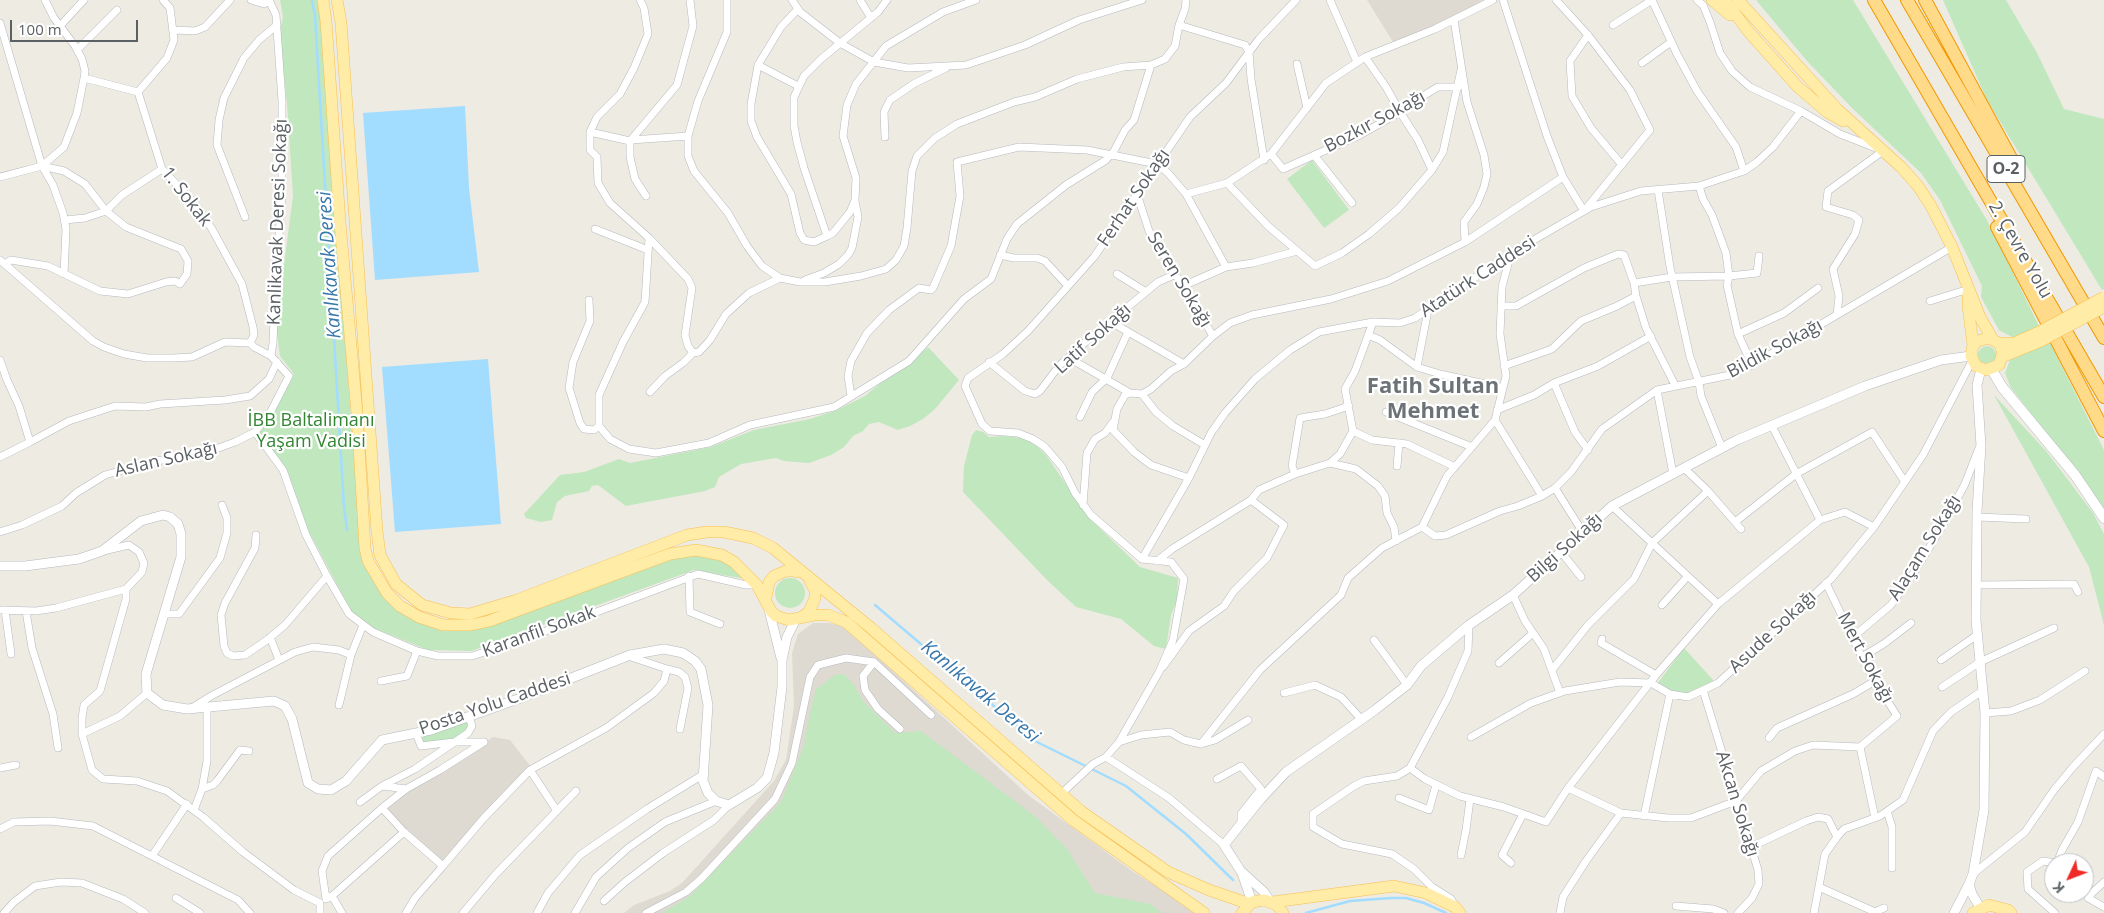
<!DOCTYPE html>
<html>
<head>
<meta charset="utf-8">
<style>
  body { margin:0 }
  #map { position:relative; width:2104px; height:913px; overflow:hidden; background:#eeebe3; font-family:"Open Sans",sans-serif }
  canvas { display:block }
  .north { position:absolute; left:2044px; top:853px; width:50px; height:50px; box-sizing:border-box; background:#fff; border:1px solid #bdbfc1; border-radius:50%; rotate:227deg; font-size:14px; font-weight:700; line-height:20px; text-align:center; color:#5b6064 }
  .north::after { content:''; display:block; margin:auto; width:18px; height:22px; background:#f02b27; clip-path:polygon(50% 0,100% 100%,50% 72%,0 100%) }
  .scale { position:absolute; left:10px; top:20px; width:128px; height:22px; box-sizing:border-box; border:2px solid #5b6064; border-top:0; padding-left:6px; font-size:15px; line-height:18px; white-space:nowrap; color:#5b6064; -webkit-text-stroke:4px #fff; paint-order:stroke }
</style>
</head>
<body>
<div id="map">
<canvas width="2104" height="913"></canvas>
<div class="north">K</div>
<div class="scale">100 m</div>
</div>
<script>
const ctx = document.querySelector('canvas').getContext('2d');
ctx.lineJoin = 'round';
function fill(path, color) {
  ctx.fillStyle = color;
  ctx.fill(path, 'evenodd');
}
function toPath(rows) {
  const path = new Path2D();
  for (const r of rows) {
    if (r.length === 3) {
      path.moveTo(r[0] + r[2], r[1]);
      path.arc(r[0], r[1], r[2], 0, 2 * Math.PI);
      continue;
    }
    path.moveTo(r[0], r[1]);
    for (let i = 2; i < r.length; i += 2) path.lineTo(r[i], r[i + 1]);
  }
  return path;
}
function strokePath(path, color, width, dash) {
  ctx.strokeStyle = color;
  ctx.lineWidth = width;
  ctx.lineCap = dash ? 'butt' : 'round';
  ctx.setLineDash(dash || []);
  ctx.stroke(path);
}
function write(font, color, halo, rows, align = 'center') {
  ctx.font = font + ' "Open Sans",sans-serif';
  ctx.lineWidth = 4.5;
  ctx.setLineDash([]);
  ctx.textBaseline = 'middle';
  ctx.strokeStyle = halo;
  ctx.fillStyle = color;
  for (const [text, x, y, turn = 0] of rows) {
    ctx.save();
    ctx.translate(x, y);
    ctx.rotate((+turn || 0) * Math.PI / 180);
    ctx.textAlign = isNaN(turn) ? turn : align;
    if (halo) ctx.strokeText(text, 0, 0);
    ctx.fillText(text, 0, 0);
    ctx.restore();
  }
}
fill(toPath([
  [1367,0,1483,0,1447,21,1393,42],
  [813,623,829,623,844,626,1028,795,1132,871,1198,913,624,913,634,905,670,891,682,883,774,781,786,760,794,706,792,653,798,634],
  [493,737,510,740,531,767,443,863,406,832,385,808,407,791,441,772]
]), '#dedad1');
fill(toPath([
  [280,0,319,0,360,534,389,601,463,630,673,557,689,554,722,561,732,567,746,579,694,570,471,651,428,650,369,626,352,613,305,524,286,469,258,432,270,419,294,374,280,356,276,325,293,196,287,104,279,28,282,23,283,16],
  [1756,0,1853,0,1988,222,2039,326,2014,338,1999,330,1981,297,1982,286,1940,200,1921,173,1852,108,1807,61],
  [1943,0,2006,0,2037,53,2064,109,2104,119,2104,289,2102,290,1987,100],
  [1312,160,1349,210,1324,228,1287,179],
  [2050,343,2104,450,2104,511,2088,485,2011,388,2005,373,2010,360],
  [1987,355,9],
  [928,347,959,380,935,409,923,419,910,426,898,430,879,422,869,424,863,431,853,436,844,447,831,455,809,463,784,461,776,458,741,464,719,477,715,487,705,491,626,506,598,485,592,486,589,491,565,496,557,502,552,520,541,522,526,518,524,514,560,475,584,472,619,459,630,463,711,447,754,430,810,419,837,410,865,396,889,376,915,359],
  [1994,395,2046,451,2093,513,2104,534,2104,625,2089,567],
  [976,430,983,432,989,437,1004,436,1021,438,1036,445,1046,455,1089,518,1140,567,1178,578,1177,600,1171,615,1166,649,1154,646,1121,619,1076,607,1048,581,963,492,964,466,972,435],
  [790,593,15],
  [1684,648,1714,681,1687,693,1667,690,1657,684],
  [844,674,854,685,863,701,895,733,921,731,1036,817,1067,849,1095,893,1150,904,1162,913,662,913,690,896,781,802,804,746,809,717,816,689,835,675],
  [468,720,471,727,466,733,450,740,422,744,420,736]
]), '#c0e7be');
fill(toPath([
  [465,106,469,188,479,272,375,280,363,113],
  [488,359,501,524,395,532,382,367]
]), '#a2dcff');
strokePath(toPath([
  [312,0,315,16,344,507,347,530],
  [875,605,1035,741,1126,786,1186,834,1233,880],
  [1306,913,1350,901,1391,898,1406,898,1424,903,1446,913]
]), '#a2dcff', 2.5);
const minor = toPath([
  [45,0,54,18,75,46,82,59,85,71,84,78],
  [251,0,264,4,269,1],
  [269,0,276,15,282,101,282,193,276,275,273,343,271,356],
  [640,0,644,8,648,34,634,68,620,94,597,117,590,132,590,150,597,157,598,183,610,203,649,238,688,279,692,288,685,335,688,346,693,353,699,352,710,340,726,314,738,303,749,293,780,278],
  [727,0,727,32,698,101,688,136,688,156,694,171,728,213,747,246,762,266,780,278,800,282,825,282,861,276,886,269,896,260,904,246,907,228,912,171,917,156,935,138,957,124,1014,102,1035,97,1077,79,1123,67,1151,65],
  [792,0,800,12,840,43,874,62,908,68,966,65,1025,45,1079,20,1142,0],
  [860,0,871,18],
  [887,0,878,12,821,59,804,76,794,97,794,126,797,142,804,168,827,236,833,233,850,212,855,200,856,178,843,136,847,105,856,84,886,46,943,12,976,0],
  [1330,0,1357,62],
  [1503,0,1547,136,1563,177,1584,211,1650,130,1630,90,1588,35,1556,0],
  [1697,0,1703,5,1710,22,1720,53,1732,71,1750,87,1801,111,1840,134,1876,148],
  [798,9,781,27,758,65,751,104,751,121,757,137,791,194,800,233,804,240,814,242,827,236],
  [0,23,42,166,53,185,63,213,66,229,64,274],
  [1179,25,1245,45,1249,52,1251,79,1264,160],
  [1613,25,1652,0,1677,54,1697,91,1736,147,1744,171],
  [60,26,84,0],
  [174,30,195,31,205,27,230,0],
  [1588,35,1570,61,1572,96,1591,128,1622,165],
  [77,50,117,10],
  [1365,57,1386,87,1400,112,1418,140,1432,170],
  [1642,63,1671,42],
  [1297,64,1307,108],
  [758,65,798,86],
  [138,92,162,169,196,205,212,229,242,284,253,327,254,335,250,343],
  [138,92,167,58,174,40,170,8,163,0],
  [590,132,630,141],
  [885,137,884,112,890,100,915,83,946,68],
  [631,140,688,136],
  [1271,154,1283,169,1360,135,1400,112,1413,102,1438,87,1458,87],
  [1314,155,1352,203],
  [42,166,64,147,77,113,84,78,138,92],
  [0,177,42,166,64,171,85,184,106,211,126,227,181,249,188,261,187,274,180,284,175,281,166,282,128,294,100,291,48,266,11,260,5,264],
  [1227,183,1268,226,1315,266,1342,253,1369,234,1399,208,1432,170,1443,152,1461,70],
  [1699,186,1703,199,1712,215,1726,253,1729,276,1727,285,1738,334,1752,365],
  [1658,190,1670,267,1690,357,1699,382,1701,396,1722,448],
  [1137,194,1149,231,1213,336],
  [646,196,635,179,630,157,630,141,677,85,693,26,690,0],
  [245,217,217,145,219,120,224,98,244,58,259,40,277,25],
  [65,220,85,218,106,211,122,195,162,169],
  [595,229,648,250],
  [649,238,645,302,623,342,599,395,599,426,610,439,629,449,656,453,709,443,750,425,834,407,909,361,964,299,991,279,1007,239,1017,224,1066,185,1106,160,1114,151,1125,130,1134,120,1151,65,1165,59,1175,46,1179,25,1185,9,1186,0],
  [1465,242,1563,177],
  [1000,255,1014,258,1037,258,1045,261,1068,286],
  [0,260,93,341,104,347,124,354,147,358,173,358,192,357,225,342,250,343,254,347,271,356,289,376,270,413,255,432,235,442,213,450,152,462,105,475,76,493,62,506,22,525,0,532],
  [1226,267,1253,263,1297,251],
  [1117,274,1146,292],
  [805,280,824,273,839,264,848,255,852,248,858,217,855,201],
  [1634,283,1672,277,1729,276,1757,273,1759,256],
  [1183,286,1226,267,1186,194],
  [589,300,590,321,573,362,569,388,580,423,584,429,594,430,599,426],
  [1930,301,1969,289],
  [1501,306,1516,306,1584,268,1618,254,1624,255,1634,283,1636,296],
  [1837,315,1839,296,1833,269,1855,234,1859,220,1853,215,1826,207,1828,191,1883,151],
  [1111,322,1184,364],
  [1373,322,1355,371,1345,389,1353,431,1372,440,1407,444,1455,467],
  [1738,334,1784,313,1818,288],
  [1368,335,1380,340,1417,367,1440,374,1503,388],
  [1069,358,1130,393],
  [0,360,7,380,19,406,30,442,69,421,115,406,146,407,160,404,225,400,250,396,269,379,277,362],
  [989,362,1025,391,1035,394,1040,391,1059,366,1089,339,1158,282,1176,274],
  [1504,366,1552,349,1581,321,1617,306,1636,296,1646,328,1675,385],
  [1417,367,1428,310],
  [1657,390,1673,474],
  [650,392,665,376,683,363,693,353],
  [1142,394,1156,412,1173,426,1205,445],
  [851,396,848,376,851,361,867,333,889,310,919,288,931,290,933,288,951,246,960,196,957,162,1019,147,1087,150,1157,164,1168,173,1186,194,1227,183,1271,154,1326,83,1365,57,1435,29,1493,0],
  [1497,410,1534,395,1554,383],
  [1386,412,1472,447],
  [1080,417,1092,392,1107,378,1128,332],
  [1495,420,1542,496],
  [1772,426,1820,520],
  [255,432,283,470,306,535,327,576,349,614,373,632,417,651,438,656,472,656,522,640,698,574,746,585,757,585],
  [1588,450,1575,432,1554,383,1598,366,1651,336],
  [0,457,30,442],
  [1330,463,1356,469,1378,486,1385,496,1387,513,1394,527,1396,541],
  [1397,466,1399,443],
  [1295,474,1292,466,1300,418,1325,414,1349,406],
  [1189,478,1151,465,1134,452,1113,430,1117,409,1125,395,1130,393,1142,394,1151,389,1171,371,1184,364,1213,336,1230,323,1252,315,1331,299,1388,281,1465,242,1464,222,1477,204,1484,187,1487,174,1484,155,1467,102,1454,20],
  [1555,488,1582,531],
  [1708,491,1741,529],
  [1083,505,1087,453,1095,439,1105,433,1113,422],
  [1612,506,1718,604],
  [1977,517,2026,519],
  [1735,522,1796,474,1872,432,1905,482],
  [1422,527,1435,536,1446,535,1500,511,1518,506,1542,496,1555,488,1571,472,1602,429,1657,390,1730,375,1752,365,1952,247],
  [256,535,255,548,225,603,221,615,224,646,227,653,233,656,245,655,267,640,285,625,327,576],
  [103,551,129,545,139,552,144,563,142,572,126,589],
  [1562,553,1581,577],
  [1142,559,1189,478,1211,433,1225,413,1255,379,1290,350,1319,332,1373,322,1400,323,1415,318,1511,253,1591,207,1641,191,1699,186,1744,171,1757,162,1773,147,1801,111],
  [1157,561,1172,549,1251,500],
  [689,576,690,612,720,624],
  [1826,583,1868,670,1897,716,1860,747],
  [1977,585,2074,584,2078,592],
  [1513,595,1525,621,1544,649,1560,693],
  [1662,605,1687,577],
  [0,610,36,611,56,608,126,589,126,599,100,691,84,705,82,718,82,734,92,770,103,779,137,781,167,791,203,817,243,852,294,890,320,903,320,913],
  [5,610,11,654],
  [26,611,32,648,53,714,58,748],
  [164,614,179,614,220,558,227,533,227,518,222,505],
  [1469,625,1468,651,1447,699,1410,768,1425,779,1460,796,1504,807,1546,822,1568,788,1656,675,1718,604,1820,520,1845,512,1874,527],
  [270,637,279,660],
  [1853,637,1891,605,1915,571,1940,530,1965,484,1979,448],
  [1602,639,1601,643,1656,675],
  [1374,640,1407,685],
  [1862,657,1885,643,1911,623],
  [1941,660,1977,635],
  [874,662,863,676,865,690,878,709,900,729],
  [1499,663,1533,633],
  [1163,667,1189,631,1224,606,1234,591,1267,558,1284,525,1251,500,1259,490,1295,474,1330,463,1340,454,1353,431],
  [667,669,679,672,685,677,688,688,680,729],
  [1552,670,1588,625,1634,579,1652,543,1708,491,1684,468],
  [381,681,407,676,417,651],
  [1942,687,1980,662,2054,628],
  [1703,690,1758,870,1759,884,1752,898,1738,913],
  [1284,693,1315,685,1341,697,1361,719],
  [339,705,351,655],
  [192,708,211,696,295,652,313,647,339,650,351,655,363,625],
  [1985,713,2011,711,2040,700,2085,671],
  [416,733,421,746,454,742,484,742],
  [82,734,120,716,147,693],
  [1471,737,1531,703,1565,691,1620,682,1651,683,1670,694,1688,697,1718,683,1831,579,1874,527,1923,455,1972,361],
  [1769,738,1777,728,1853,694,1875,681],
  [1119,742,1141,735,1170,732,1184,740,1201,744,1215,740,1248,720],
  [1201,744,1260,670,1341,595,1348,578,1382,548,1422,527,1447,476,1495,420,1506,376,1500,334,1502,287,1511,253],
  [1860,747,1875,818],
  [1106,757,1169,798,1224,845],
  [0,768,16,765],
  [1410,768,1397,776,1364,781,1354,786,1313,814,1313,827,1342,844,1392,854,1414,869,1432,887,1451,899,1455,906],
  [530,770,606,728,654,693,664,681,667,669,628,656],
  [1217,779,1241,766,1261,789,1241,814,1241,823],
  [383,786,406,789],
  [1568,788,1621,813],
  [202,789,213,785,217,781,240,750,249,751],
  [1061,794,1093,764,1106,757,1119,742,1159,672,1173,640,1184,579,1171,562,1142,559,1091,515,1075,493,1062,467,1045,447,1033,439,1018,433,990,431,982,424,965,386,968,378,1003,354,1028,331,1094,257,1190,117,1226,83,1259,39,1296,0],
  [1399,798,1429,810,1436,785],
  [360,802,382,786,415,769,468,733,472,726,469,717],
  [382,808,406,789,440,770,484,742],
  [194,810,202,789,207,761,207,706],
  [1887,811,1892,827,1892,868],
  [1644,816,1670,694],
  [0,829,14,822,50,821,93,826,238,900,250,913],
  [1751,847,1806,821,1818,817,1828,819,1837,837],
  [1461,855,1466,830,1470,799],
  [152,856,187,804],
  [1511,863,1502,855,1523,814],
  [2057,863,2062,850,2078,822,2096,771,2104,777],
  [443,866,483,819,530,770,557,811],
  [1973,874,2025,832,2054,790,2073,767,2104,734],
  [1819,887,1875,912,1884,908],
  [2084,890,2092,893,2104,882],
  [2092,893,2088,898,2104,907],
  [332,896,404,832,443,866,415,898,406,913],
  [176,898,200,913],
  [328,898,332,896,342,913],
  [326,899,322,871,328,856,382,808,404,832],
  [604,901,625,882,663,853,714,820,729,805],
  [1676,906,1713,909,1724,913],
  [4,913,14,902,35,886,61,882,82,883,123,899,145,913],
  [463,913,495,875,576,791],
  [537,913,548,893,580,855,647,809,704,774],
  [575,913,596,877,628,848,665,822,716,801],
  [646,913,686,892,701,879,775,799,792,763,810,677,818,665,846,658,874,662,931,715],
  [1560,913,1563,897,1586,861,1621,813,1668,818,1691,818,1736,801,1761,771,1795,751,1813,745,1860,747],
  [1814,913,1825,854,1837,837,1844,829,1880,816,1903,800,1933,731,1951,712,1982,691],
  [2055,913,2028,889,2027,872,2043,861,2057,863]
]);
const tertiary = toPath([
  [0,566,25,566,79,559,102,551,141,521,163,515,170,517,178,524,181,534,181,557,146,674,147,693,163,705,187,709,274,701,285,706,292,719,308,783,318,789,331,790,346,781,382,740,431,730,518,699,630,655,664,649,683,653,695,661,701,669,708,705,703,781,708,793,716,801,729,805,757,788,767,778,774,753,782,687,782,660,787,637,796,619],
  [769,610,781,658],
  [1243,873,1264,892,1270,901],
  [1969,884,1973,874,1984,810,1985,713,1976,620,1977,511,1981,446,1977,385,1981,369],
  [1252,902,1242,873,1224,845,1260,800,1286,772,1375,710,1407,685,1421,666,1469,625,1513,595,1612,506,1737,440,1865,386,1941,360,1971,356],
  [1954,913,1969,884,1972,894,1981,909]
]);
const secondary = toPath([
  [1992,370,2002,387,2075,475,2104,518]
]);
const primary = toPath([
  [323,0,326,21,340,223,357,413,365,548,368,561,387,593,400,606,419,617,443,625,471,625,489,621,670,554,696,550,722,555,734,562,757,585,771,611,776,616,789,620,814,615,828,615,846,622,1073,820,1204,913],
  [337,0,341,23,377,531,380,555,396,584,422,605,451,613,470,614,517,600,687,535,707,532,724,532,753,538,773,548,871,628,1082,812,1168,872,1209,890,1250,904],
  [1712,0,1730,15],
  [1725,0,1748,31,1797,86,1827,112,1843,121],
  [1738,0,1837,109,1901,167,1918,186,1931,206,1952,247,1980,317,1993,340],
  [1968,294,1968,306,1973,345,1971,356,1976,366,1986,370,1999,365,2003,352,1999,343],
  [1973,345,1978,341,1988,338,1999,343,2014,343,2037,333],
  [2002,357,2041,341],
  [766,598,769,582,774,576,788,570,799,572],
  [803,616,809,612,815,598,815,590,810,581],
  [1273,902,1394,886,1426,893,1455,907,1460,913],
  [1242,913,1252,902,1264,900,1277,905,1283,913],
  [1973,913,1989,905,2008,910,2011,913]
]);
const motorway = toPath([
  [1874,0,2104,397],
  [1907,0,2104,338],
  [1925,0,2018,171],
  [1997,227,2104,431]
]);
strokePath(minor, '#b5b9be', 8);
strokePath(tertiary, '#b5b9be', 10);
strokePath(secondary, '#b6bac0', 11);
strokePath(primary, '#f7bf53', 12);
strokePath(motorway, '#f19800', 14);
strokePath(minor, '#fff', 7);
strokePath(tertiary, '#fff', 9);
strokePath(secondary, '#fff', 10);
strokePath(primary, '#ffeca7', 11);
strokePath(motorway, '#ffda89', 12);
const primaryBridge = toPath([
  [2037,333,2104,297],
  [2041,341,2104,307]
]);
strokePath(primaryBridge, '#f7bf53', 12, []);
strokePath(primaryBridge, '#ffeca7', 11);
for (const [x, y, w] of [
  [2006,169,38]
]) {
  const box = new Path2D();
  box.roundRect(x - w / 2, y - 13.5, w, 27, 4);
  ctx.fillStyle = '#fff';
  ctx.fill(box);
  strokePath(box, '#5b6064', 1);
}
write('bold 16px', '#5b6064', null, [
  ["O-2",2006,169]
]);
write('18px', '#5b6064', '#fff', [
  ["Bozkır Sokağı",1375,122,-28],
  ["1. Sokak",186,197,52],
  ["Ferhat Sokağı",1134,198,-56],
  ["Kanlikavak Deresi Sokağı",278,222,-88],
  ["2. Çevre Yolu",2020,250,60],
  ["Atatürk Caddesi",1478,277,-33],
  ["Seren Sokağı",1179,280,59],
  ["Latif Sokağı",1093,339,-42],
  ["Bildik Sokağı",1775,349,-28],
  ["Aslan Sokağı",166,460,-13],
  ["Bilgi Sokağı",1565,548,-42],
  ["Alaçam Sokağı",1925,548,-58],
  ["Karanfil Sokak",539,632,-20],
  ["Asude Sokağı",1773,632,-43],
  ["Mert Sokağı",1865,658,62],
  ["Posta Yolu Caddesi",495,704,-19],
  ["Akcan Sokağı",1737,804,73]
]);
write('18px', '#328531', '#fff', [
  ["İBB Baltalimanı",311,421],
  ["Yaşam Vadisi",311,442]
]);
write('italic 19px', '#3978ac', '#fff', [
  ["Kanlıkavak Deresi",330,265,-94],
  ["Kanlıkavak Deresi",980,692,40]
]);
write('bold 22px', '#6c7276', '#fff', [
  ["Fatih Sultan",1433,387],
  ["Mehmet",1433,412]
]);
</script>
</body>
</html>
